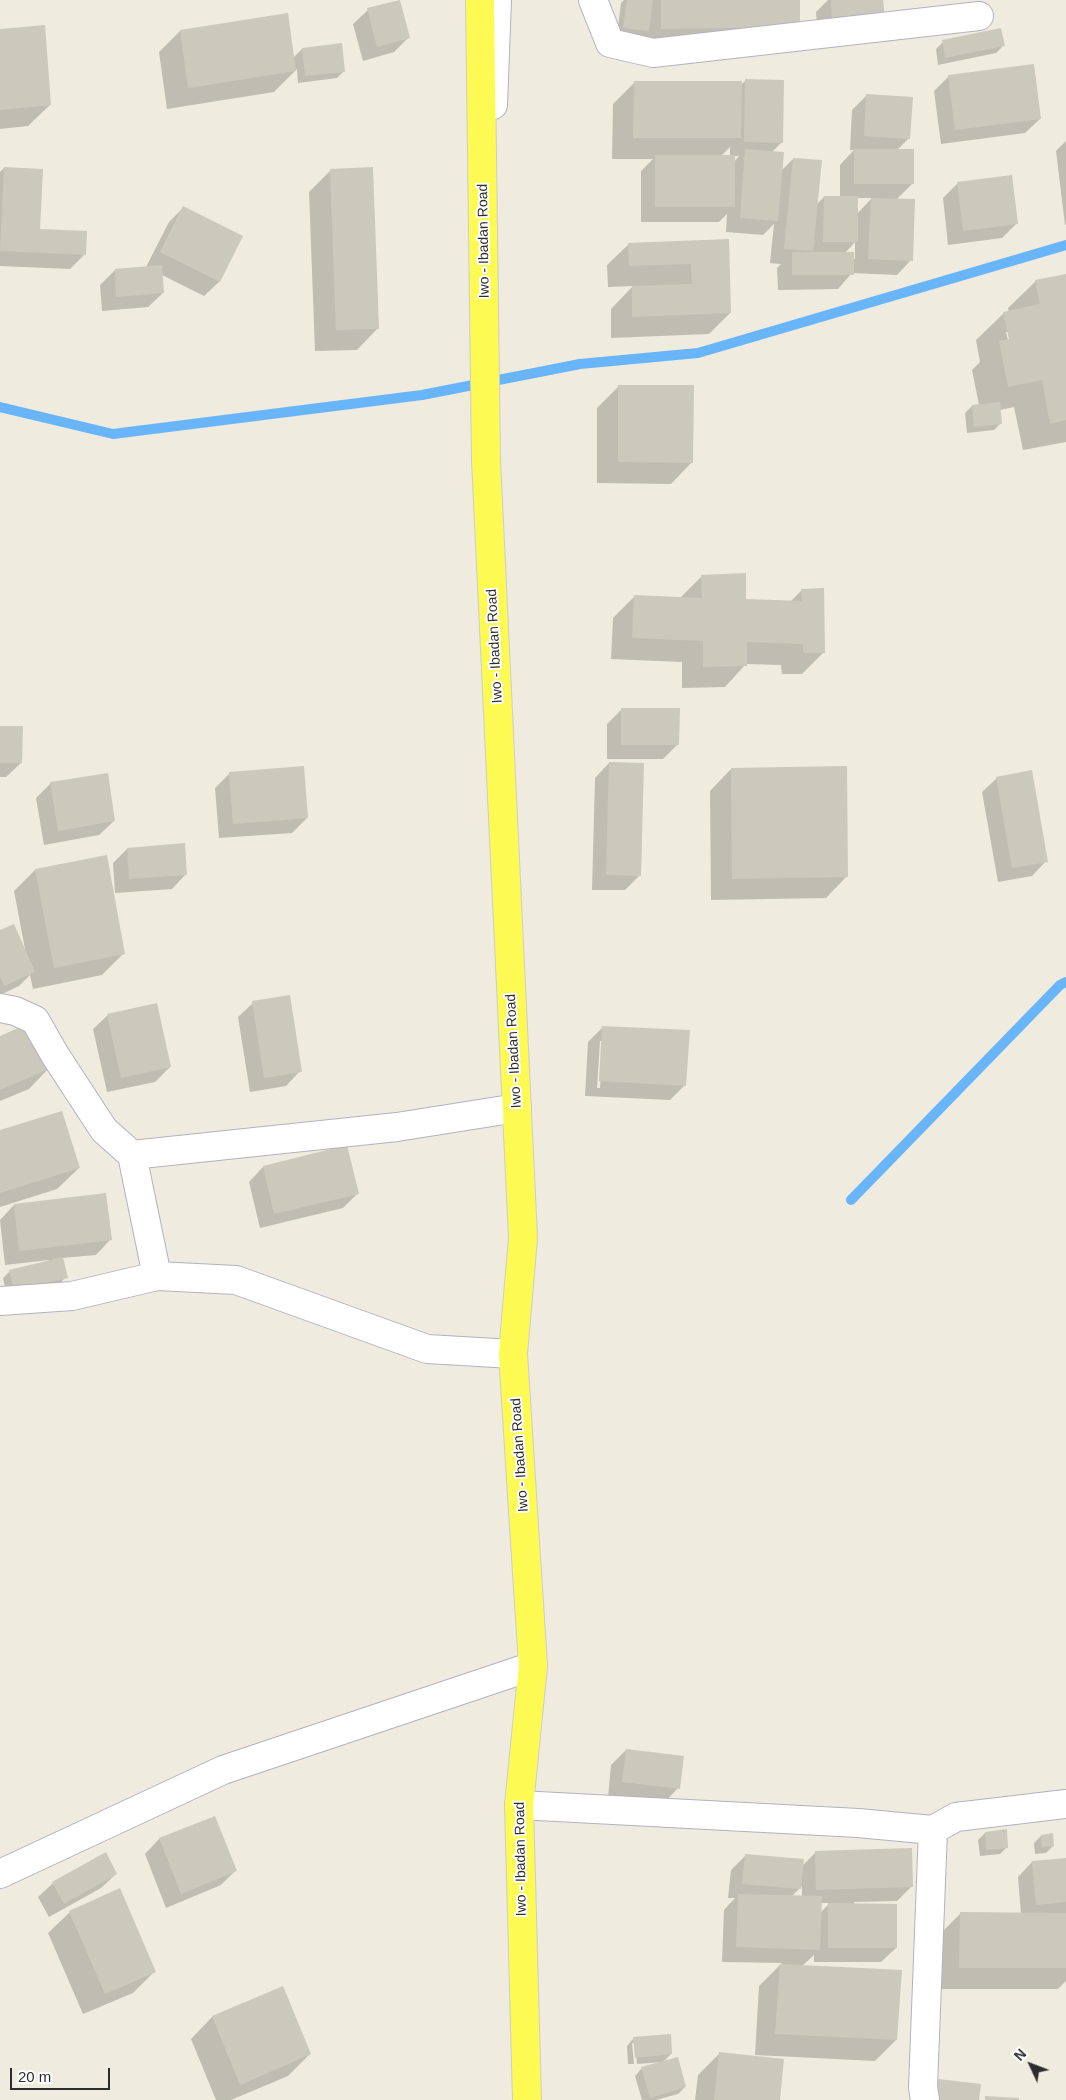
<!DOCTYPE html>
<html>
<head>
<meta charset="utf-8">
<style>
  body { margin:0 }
  #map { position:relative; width:1066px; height:2100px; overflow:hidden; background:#efebde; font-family:Arial,sans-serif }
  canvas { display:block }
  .north { position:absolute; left:1006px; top:2040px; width:50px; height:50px; -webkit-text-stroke:4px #fff; paint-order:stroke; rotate:313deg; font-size:14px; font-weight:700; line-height:20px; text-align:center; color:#2d2d2d }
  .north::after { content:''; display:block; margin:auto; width:18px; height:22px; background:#2d2d2d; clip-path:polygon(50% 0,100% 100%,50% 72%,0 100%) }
  .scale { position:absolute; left:10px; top:2068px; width:100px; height:22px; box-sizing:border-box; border:2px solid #2d2d2d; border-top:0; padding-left:6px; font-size:15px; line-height:18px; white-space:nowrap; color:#2d2d2d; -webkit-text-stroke:4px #fff; paint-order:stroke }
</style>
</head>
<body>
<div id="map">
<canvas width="1066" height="2100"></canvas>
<div class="north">N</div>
<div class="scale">20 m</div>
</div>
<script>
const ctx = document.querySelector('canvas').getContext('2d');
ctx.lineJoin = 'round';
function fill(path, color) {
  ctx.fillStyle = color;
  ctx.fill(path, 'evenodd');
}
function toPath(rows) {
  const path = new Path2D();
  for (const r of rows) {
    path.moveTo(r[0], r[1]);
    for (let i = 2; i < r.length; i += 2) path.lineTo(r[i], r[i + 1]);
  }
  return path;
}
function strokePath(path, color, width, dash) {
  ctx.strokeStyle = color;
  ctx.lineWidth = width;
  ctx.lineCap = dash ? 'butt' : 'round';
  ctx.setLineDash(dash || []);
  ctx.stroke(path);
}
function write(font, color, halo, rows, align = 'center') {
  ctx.font = font + ' Arial,sans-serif';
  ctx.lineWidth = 4;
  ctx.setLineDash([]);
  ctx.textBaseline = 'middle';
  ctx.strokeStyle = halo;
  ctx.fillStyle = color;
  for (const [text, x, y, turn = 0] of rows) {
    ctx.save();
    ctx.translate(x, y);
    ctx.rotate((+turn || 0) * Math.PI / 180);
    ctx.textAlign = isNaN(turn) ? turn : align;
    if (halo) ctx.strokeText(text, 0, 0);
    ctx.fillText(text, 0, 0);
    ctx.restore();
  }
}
fill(toPath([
  [624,0,799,0,799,27,640,50,617,35,621,3],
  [828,0,882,0,818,35,816,12],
  [368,10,408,38,394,52,363,61,353,24],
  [0,30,50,105,28,126,0,129],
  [180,31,293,58,302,49,344,71,337,78,298,83,297,69,274,92,167,109,159,52],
  [943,42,1003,46,996,53,938,65,936,49],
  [949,76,1040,119,1025,133,941,144,934,91],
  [746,80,782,142,772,152,781,171,793,159,816,205,824,197,840,197,840,165,854,150,850,150,852,110,867,95,909,138,897,150,913,183,896,200,911,260,897,275,852,273,838,289,778,290,777,268,781,264,770,263,774,224,763,235,726,232,727,214,719,222,641,222,641,171,653,159,612,159,613,104,634,83,740,86],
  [730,147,730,156,721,156],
  [734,156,739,156,734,162],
  [857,198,872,198,857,214],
  [855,242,855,259,852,259,845,253],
  [1066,141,1066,224,1065,225,1056,151],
  [4,168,38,230,84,255,70,269,0,266,0,172],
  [330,171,378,328,357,350,315,351,309,192],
  [957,184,1016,224,1002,238,948,245,943,198],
  [184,207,242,236,219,282,204,296,162,275,163,293,148,307,102,311,100,285,115,270,146,267,169,222],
  [728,240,730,313,709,334,611,338,611,309,633,286,608,287,607,265,629,244],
  [1066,275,1066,442,1023,450,1014,407,1000,410,1001,423,994,430,967,433,965,413,972,406,979,405,972,370,980,362,976,340,1004,313,1009,312,1008,308,1036,281],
  [1006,332,1009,332,1011,345,1009,345],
  [619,386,692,462,671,484,597,483,597,408],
  [702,576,745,601,790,602,802,590,824,652,802,674,782,674,781,665,746,664,725,687,682,688,682,662,611,659,613,618,634,597,680,598],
  [622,709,678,744,663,759,607,759,607,724],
  [0,727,21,763,6,777,0,777],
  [609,763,639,876,625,890,592,890,595,778],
  [731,769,847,876,826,898,711,900,710,791],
  [230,773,307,818,292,833,219,838,215,788],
  [997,778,1046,861,1032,876,998,882,982,792],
  [51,783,114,821,99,835,44,845,36,798],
  [127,849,186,874,172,889,115,893,113,863],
  [35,870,124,953,102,975,33,989,30,975,19,986,0,995,0,932,25,949,14,891],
  [253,1003,300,1071,286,1086,250,1092,238,1017],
  [108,1015,170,1067,155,1082,107,1092,93,1029],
  [603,1027,685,1085,670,1100,585,1096,588,1042],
  [600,1041,603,1041,600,1088,597,1088],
  [0,1038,50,1067,29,1089,0,1101],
  [0,1132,79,1168,57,1189,0,1207],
  [263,1167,358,1193,343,1208,260,1228,249,1182],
  [14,1205,110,1240,96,1255,62,1258,66,1277,59,1284,7,1296,3,1278,10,1271,49,1262,49,1260,5,1265,0,1220],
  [626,1750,678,1788,664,1803,608,1797,611,1765],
  [214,1817,235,1871,221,1885,166,1908,145,1854,159,1839],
  [985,1833,1007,1847,1000,1854,980,1856,978,1840],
  [1041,1836,1053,1846,1046,1853,1035,1854,1034,1843],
  [816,1852,911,1887,897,1901,854,1902,854,1905,896,1948,881,1962,814,1962,814,1955,802,1966,896,2040,875,2061,755,2055,759,1986,782,1963,722,1962,724,1910,735,1898,728,1898,731,1870,745,1856,802,1866],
  [802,1886,802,1897,791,1897],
  [821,1903,830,1903,820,1913],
  [1066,1859,1066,1981,1058,1989,938,1989,939,1935,961,1913,1021,1914,1018,1877,1032,1862],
  [116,1874,101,1888,49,1917,38,1897,53,1883],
  [70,1912,154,1972,133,1993,83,2014,48,1933],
  [282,1988,310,2054,288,2076,231,2100,216,2100,191,2039,212,2017],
  [634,2038,671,2054,663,2062,637,2064,635,2043,632,2043,634,2064,628,2064,627,2046],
  [719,2054,778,2100,695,2100,698,2075],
  [642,2068,685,2087,678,2094,656,2100,642,2100,635,2076]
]), '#0003');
strokePath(toPath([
  [0,407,113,434,422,395,580,364,698,353,1066,245],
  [851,1200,1060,985,1066,982]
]), '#68b5fa', 10);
fill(toPath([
  [400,0,410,38,377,47,367,8],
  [627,0,653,0,649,31,623,28],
  [661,0,800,0,800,27,661,29],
  [831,0,883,0,885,17,832,21],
  [288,13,296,71,188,88,180,30],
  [45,25,51,105,0,110,0,29],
  [1001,28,1005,46,945,58,942,40],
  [342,43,345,72,305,76,302,48],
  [1034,64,1041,119,955,130,948,75],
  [745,79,784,80,783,143,744,142],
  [634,81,742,81,741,138,633,138],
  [866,94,913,97,910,139,864,136],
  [745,149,784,152,778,221,740,218],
  [854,149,914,149,914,184,854,184],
  [655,155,735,155,735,207,655,207],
  [793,158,822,160,813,251,784,249],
  [4,167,43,169,40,229,87,231,86,255,0,251],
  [373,167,379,329,336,330,330,169],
  [1012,175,1018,224,963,231,957,182],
  [824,196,858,196,858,242,823,242],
  [871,198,915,199,913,261,868,259],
  [183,206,243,236,220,282,160,252],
  [729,239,731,313,632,317,632,286,692,284,691,264,629,266,628,243],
  [792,252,854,252,854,275,792,275],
  [162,265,164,293,116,297,115,269],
  [1066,274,1066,420,1050,424,1042,380,1008,387,999,341,1009,339,1003,312,1040,304,1035,280],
  [618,385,694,385,693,463,618,462],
  [1000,402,1002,424,974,427,972,405],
  [746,573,746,599,802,601,801,589,824,588,825,653,803,653,803,644,747,642,747,666,703,667,703,641,632,638,634,595,702,598,701,575],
  [621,708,680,708,679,745,621,745],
  [0,726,23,726,22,763,0,763],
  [609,762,644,763,641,876,606,875],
  [304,766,308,818,233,824,229,772],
  [847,766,848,877,732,879,731,768],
  [1032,770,1048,862,1012,868,996,777],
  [108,773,115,821,58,831,50,782],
  [185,843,187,875,129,879,127,848],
  [107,855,125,954,54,968,35,869],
  [14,924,35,972,4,986,0,976,0,930],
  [290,995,302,1072,264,1078,252,1001],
  [157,1003,171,1067,121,1078,107,1014],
  [32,1022,51,1068,0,1090,0,1036],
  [602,1026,690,1030,686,1086,599,1081],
  [62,1111,80,1168,0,1193,0,1130],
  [347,1145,359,1194,274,1214,263,1166],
  [106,1193,112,1240,19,1251,14,1204],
  [63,1257,68,1278,14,1290,9,1270],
  [626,1749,684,1756,680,1789,622,1782],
  [215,1816,237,1871,181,1894,159,1838],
  [1007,1829,1008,1848,986,1850,985,1832],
  [1053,1833,1054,1846,1042,1847,1041,1835],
  [912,1848,913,1887,816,1890,815,1851],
  [106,1852,117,1874,64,1904,52,1882],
  [745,1854,804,1859,801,1889,742,1884],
  [1066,1858,1066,1902,1036,1905,1032,1861],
  [120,1888,156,1972,105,1994,69,1911],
  [738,1894,822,1896,820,1950,736,1947],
  [828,1903,897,1904,897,1948,828,1948],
  [960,1912,1066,1913,1066,1968,959,1968],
  [780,1964,902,1970,897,2040,775,2034],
  [283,1986,311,2054,240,2085,212,2016],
  [671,2034,672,2054,635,2058,633,2037],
  [719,2052,784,2059,780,2100,714,2100],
  [678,2057,686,2087,650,2098,641,2067],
  [938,2079,981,2084,979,2100,936,2100],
  [985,2096,1019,2098,1019,2100,985,2100]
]), '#cbc9bc');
const minor = toPath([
  [593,0,610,43,653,53,979,16],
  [493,105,497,0],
  [0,1008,15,1011,35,1020,55,1055,104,1130,132,1155,397,1127,517,1108],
  [132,1155,157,1276],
  [0,1301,72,1296,157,1276,236,1280,427,1349,513,1354],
  [519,1805,858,1823,933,1830,956,1817,1066,1804],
  [0,1874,223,1770,533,1666],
  [925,2100,923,2087,933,1830]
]);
const primary = toPath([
  [480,0,486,460,523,1238,513,1354,533,1666,519,1805,527,2100]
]);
strokePath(minor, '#b2b2c1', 30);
strokePath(primary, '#cdcdcd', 30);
strokePath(minor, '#fff', 28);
strokePath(primary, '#fefa54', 28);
write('14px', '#2d2d2d', '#fff', [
  ["Iwo - Ibadan Road",484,241,-91],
  ["Iwo - Ibadan Road",495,646,-93],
  ["Iwo - Ibadan Road",514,1051,-93],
  ["Iwo - Ibadan Road",520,1455,-94],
  ["Iwo - Ibadan Road",521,1859,-91]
]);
</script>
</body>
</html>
